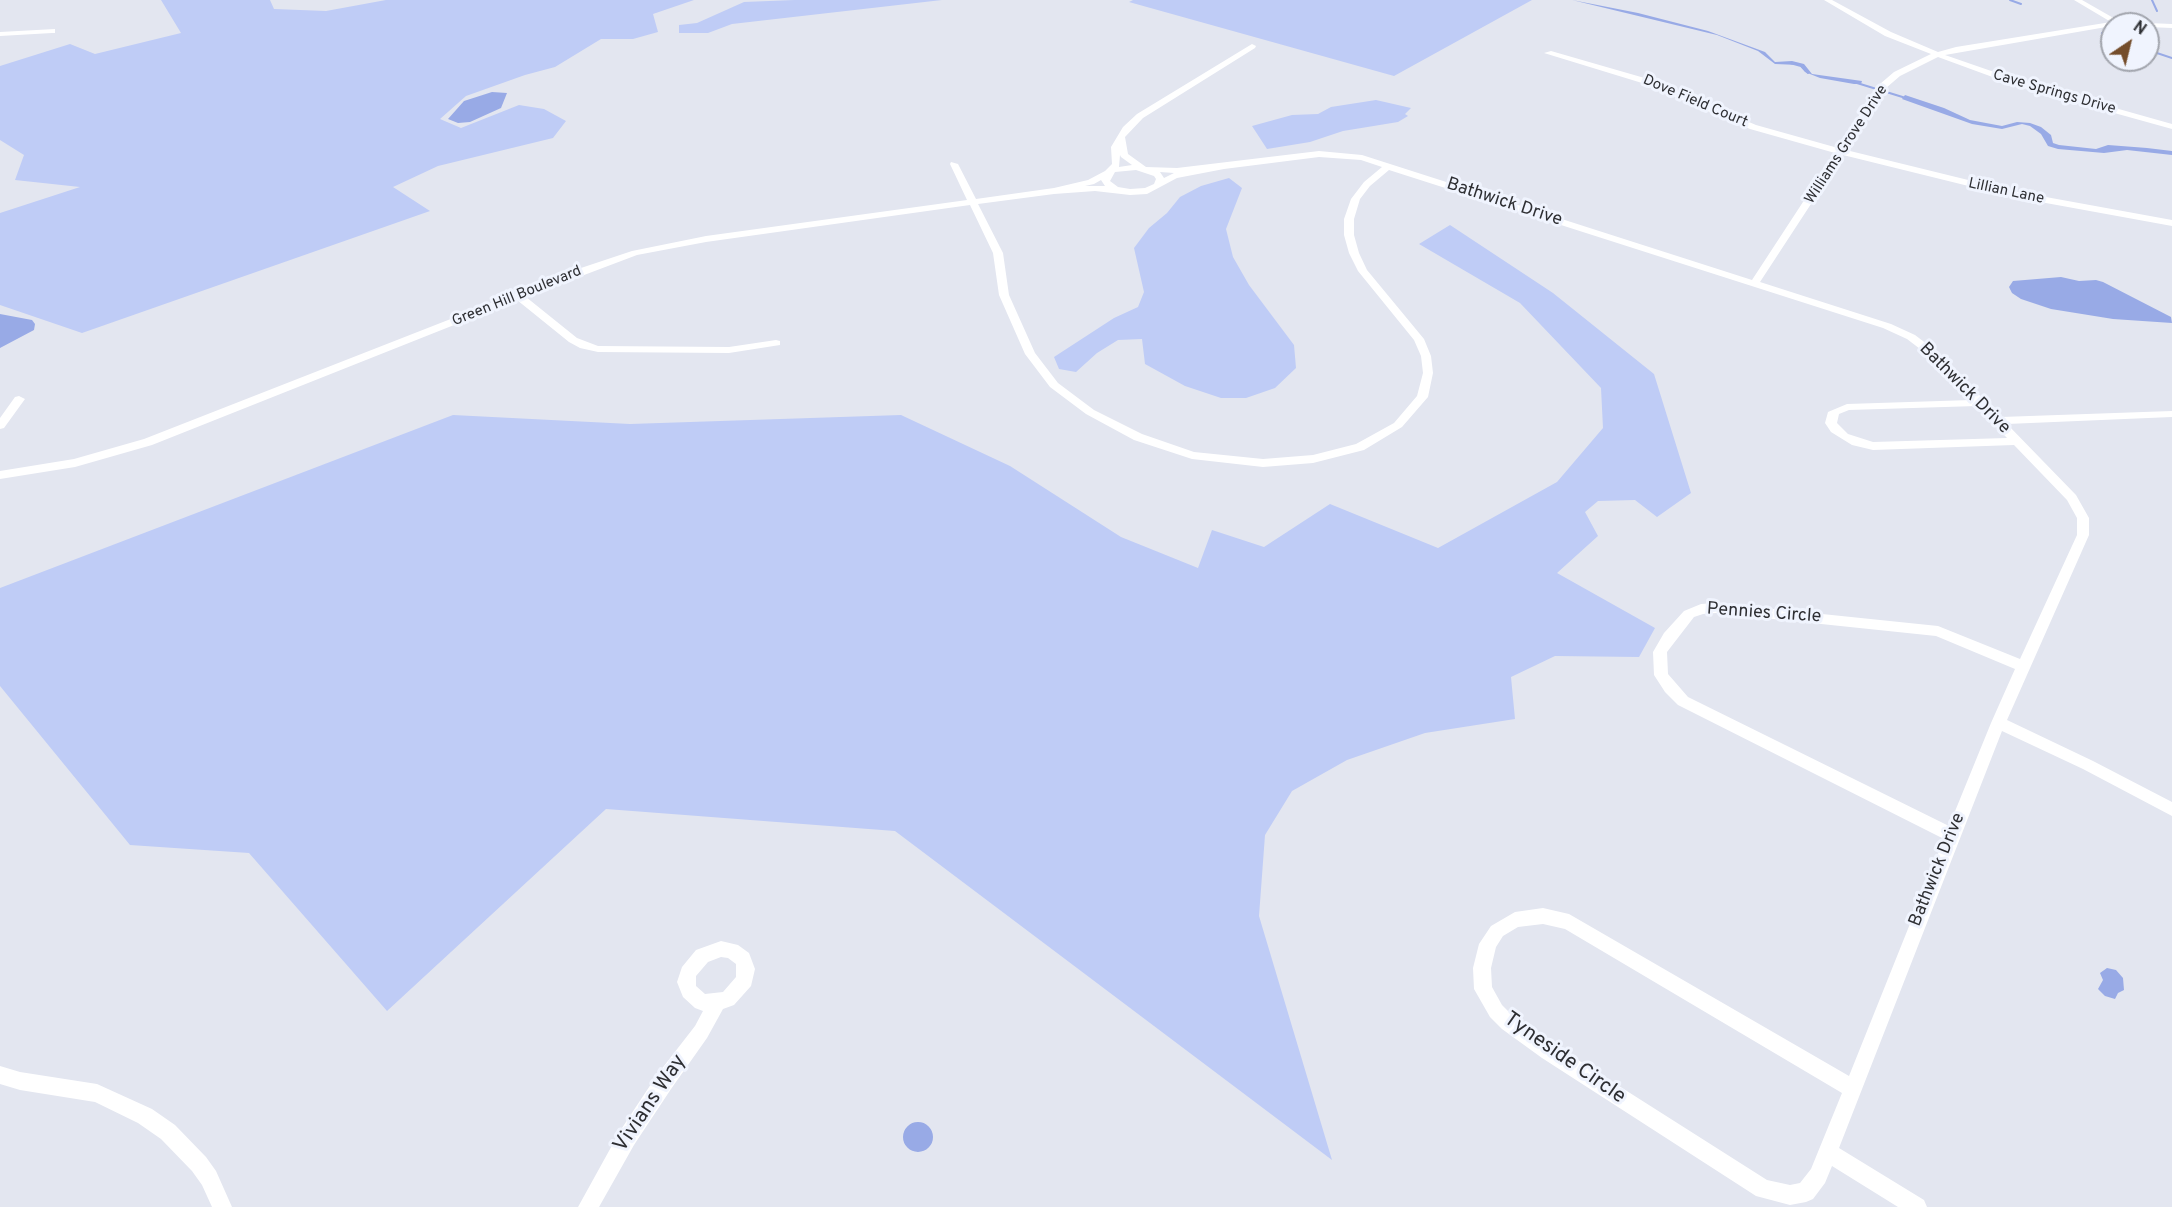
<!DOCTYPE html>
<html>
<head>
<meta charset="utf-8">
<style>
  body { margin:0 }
  #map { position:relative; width:2172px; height:1207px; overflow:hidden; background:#e3e6f0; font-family:Overpass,sans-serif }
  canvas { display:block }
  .north { position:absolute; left:2100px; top:12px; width:60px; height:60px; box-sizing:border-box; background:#f0f4fe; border:2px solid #a2a5ad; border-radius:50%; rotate:35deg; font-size:16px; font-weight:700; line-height:24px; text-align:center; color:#2e2f33 }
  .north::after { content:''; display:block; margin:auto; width:21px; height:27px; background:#744d2b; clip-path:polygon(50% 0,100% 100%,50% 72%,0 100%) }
</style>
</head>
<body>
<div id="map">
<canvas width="2172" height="1207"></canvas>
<div class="north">N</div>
</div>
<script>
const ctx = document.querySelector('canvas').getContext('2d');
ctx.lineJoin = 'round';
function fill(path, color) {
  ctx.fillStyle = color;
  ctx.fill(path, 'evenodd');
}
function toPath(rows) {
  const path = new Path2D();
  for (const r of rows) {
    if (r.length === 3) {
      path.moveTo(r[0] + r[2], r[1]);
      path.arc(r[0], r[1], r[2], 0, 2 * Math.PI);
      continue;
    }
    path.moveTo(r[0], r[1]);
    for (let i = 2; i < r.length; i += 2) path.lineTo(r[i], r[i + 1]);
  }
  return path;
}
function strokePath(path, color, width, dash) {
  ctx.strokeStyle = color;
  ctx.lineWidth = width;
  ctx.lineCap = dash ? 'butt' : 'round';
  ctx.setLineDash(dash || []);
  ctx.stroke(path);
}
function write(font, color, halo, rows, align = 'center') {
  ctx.font = font + ' Overpass,sans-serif';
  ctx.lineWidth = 6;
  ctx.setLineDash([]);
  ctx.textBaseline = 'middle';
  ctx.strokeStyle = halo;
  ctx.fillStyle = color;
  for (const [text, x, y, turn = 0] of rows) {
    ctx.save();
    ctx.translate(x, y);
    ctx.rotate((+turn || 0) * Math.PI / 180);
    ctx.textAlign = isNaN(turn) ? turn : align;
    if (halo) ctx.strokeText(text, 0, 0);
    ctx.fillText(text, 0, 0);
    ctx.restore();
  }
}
fill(toPath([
  [161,0,270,0,274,9,326,11,386,0,694,0,653,14,658,32,633,39,601,39,555,67,525,75,466,96,440,119,461,128,519,105,544,109,566,121,553,138,438,166,393,187,430,211,82,333,0,305,0,213,80,187,15,180,24,155,0,140,0,66,70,44,95,54,181,33],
  [794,0,942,0,732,24,708,33,679,33,679,25,697,23,744,2],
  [1133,0,1532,0,1394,76,1129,2],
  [1376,100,1411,108,1405,114,1408,116,1398,122,1343,131,1310,142,1267,149,1252,126,1292,115,1318,114,1331,107],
  [1229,178,1242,188,1226,229,1233,257,1249,285,1294,345,1296,368,1275,388,1246,398,1221,398,1185,386,1145,364,1142,339,1118,340,1097,353,1076,372,1059,369,1054,357,1114,318,1138,307,1144,292,1134,248,1149,228,1167,213,1180,197,1201,186],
  [1450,225,1553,293,1654,374,1691,493,1657,517,1635,500,1598,501,1585,512,1598,536,1557,573,1655,628,1639,657,1555,656,1511,677,1515,719,1425,733,1347,760,1292,791,1265,835,1259,916,1332,1160,895,831,606,809,387,1011,249,853,130,845,0,686,0,588,453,415,630,424,901,415,1010,466,1121,537,1198,568,1212,530,1264,547,1330,504,1438,548,1557,482,1603,428,1601,388,1520,303,1419,244]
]), '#bfccf6');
fill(toPath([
  [1572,0,1638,13,1708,31,1765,52,1775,62,1792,61,1804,64,1812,74,1862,81,1861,84,1854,84,1820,78,1805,72,1799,65,1775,64,1758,51,1717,35],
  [492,92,507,93,501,108,470,122,458,123,448,119,464,101],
  [1905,95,1944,108,1970,120,2002,126,2017,122,2030,123,2041,127,2051,135,2053,143,2059,145,2096,149,2108,145,2147,148,2172,151,2172,155,2127,150,2104,153,2058,149,2048,146,2041,134,2030,126,2022,124,2002,129,1972,124,1902,99],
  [2061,277,2079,281,2096,280,2103,282,2171,317,2172,323,2113,319,2051,309,2021,299,2012,293,2009,287,2013,281],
  [0,314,32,320,35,324,34,330,0,348],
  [2107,968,2116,970,2123,978,2124,990,2118,993,2115,999,2105,996,2098,989,2103,980,2100,973],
  [918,1137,15]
]), '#98aae6');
strokePath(toPath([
  [2010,0,2021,4],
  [2152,0,2157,11],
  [2102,33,2112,36],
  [2148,50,2172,58],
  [1790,63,1801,66,1808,73],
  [1857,83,1909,99]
]), '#98aae6', 2);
fill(toPath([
  [1824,0,1832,0,1891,32,1938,52,1956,47,2111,22,2074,0,2082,0,2124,24,2112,24,2112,26,1945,55,2023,82,2172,124,2172,129,2017,86,1938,57,1900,76,1886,88,1846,150,2013,191,2172,220,2172,226,2013,197,1843,155,1760,282,1891,324,1915,335,1936,351,2001,417,2172,411,2172,417,2007,424,2076,495,2089,518,2089,535,2007,720,2093,761,2172,802,2172,816,2083,769,2002,731,1839,1148,1924,1200,1927,1207,1898,1207,1832,1166,1825,1183,1813,1199,1806,1202,1790,1205,1756,1196,1542,1058,1502,1029,1490,1017,1474,989,1473,968,1479,944,1491,926,1515,912,1543,908,1569,914,1849,1076,1944,839,1678,705,1665,692,1654,675,1653,652,1664,633,1684,611,1701,604,1716,603,1938,626,2020,659,2077,535,2077,518,2067,500,2014,445,1873,450,1852,445,1831,432,1825,423,1828,412,1847,404,1971,400,1928,355,1907,339,1883,328,1389,170,1370,186,1360,199,1354,219,1354,235,1359,253,1367,270,1424,339,1431,356,1433,373,1428,397,1402,427,1364,450,1313,463,1263,467,1192,459,1134,440,1086,414,1050,387,1025,354,999,295,993,253,970,205,706,242,637,255,526,297,577,338,598,346,729,347,776,340,780,341,780,345,729,353,598,352,580,348,569,342,517,300,152,445,75,467,0,479,0,471,74,459,144,439,581,268,632,251,706,236,967,200,950,164,951,162,958,164,976,199,1054,188,1088,180,1105,171,1112,164,1111,147,1123,127,1137,114,1252,44,1256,46,1255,48,1143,118,1125,137,1128,154,1146,167,1177,168,1319,151,1362,155,1752,280,1835,153,1750,129,1642,83,1544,53,1551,51,1648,79,1756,125,1838,148,1880,84,1894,72,1931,54,1885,36,1824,0],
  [1120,155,1121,157,1132,165,1119,167,1120,155],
  [1319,157,1361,160,1382,167,1364,182,1351,199,1344,219,1344,235,1349,253,1358,271,1414,340,1421,356,1423,373,1417,396,1394,423,1356,444,1313,455,1263,459,1194,452,1142,434,1094,410,1058,383,1035,353,1009,295,1003,253,978,204,1054,194,1095,191,1130,195,1147,194,1177,178,1224,169,1319,157],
  [1136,170,1154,176,1156,179,1154,184,1145,188,1130,189,1118,187,1110,181,1115,172,1136,170],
  [1160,172,1174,173,1164,178,1160,172],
  [1101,180,1105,186,1085,186,1094,184,1101,180],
  [1977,406,2007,438,1873,442,1848,434,1837,423,1839,414,1849,410,1977,406],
  [1716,613,1936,636,2015,669,1991,723,1949,826,1688,697,1668,674,1667,652,1694,617,1703,614,1716,613],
  [1543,924,1565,929,1842,1093,1811,1169,1800,1183,1790,1185,1767,1180,1556,1046,1514,1017,1502,1005,1492,987,1491,968,1496,947,1503,936,1518,927,1543,924],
  [2148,23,2172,24,2172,28,2148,27,2148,24,2145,24,2148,23],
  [55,29,55,33,52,33,0,36,0,32,55,29],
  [19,396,25,399,4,428,0,429,0,418,15,397,19,396],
  [721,941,738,945,749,953,755,969,751,986,734,1005,723,1009,707,1038,671,1089,634,1145,599,1207,578,1207,620,1131,657,1075,695,1026,703,1011,695,1008,683,997,677,982,682,967,696,950,721,941],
  [721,957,728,958,736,964,736,977,723,992,705,994,696,986,696,976,708,962,721,957],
  [0,1066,20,1072,97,1084,152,1109,175,1125,206,1157,216,1171,232,1207,212,1207,202,1185,192,1171,161,1139,138,1123,95,1102,20,1090,0,1084,0,1066]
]), '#fff');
write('15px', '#2e2f33', '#f0f4fe', [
  ["Cave Springs Drive",2054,93,16],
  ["Dove Field Court",1695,102,23],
  ["Williams Grove Drive",1847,145,-57],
  ["Lillian Lane",2006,192,12],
  ["Green Hill Boulevard",517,297,-22]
]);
write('18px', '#2e2f33', '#f0f4fe', [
  ["Bathwick Drive",1504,203,18],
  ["Bathwick Drive",1964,389,45],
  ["Pennies Circle",1764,614,4],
  ["Bathwick Drive",1938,870,-68]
]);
write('21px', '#2e2f33', '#f0f4fe', [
  ["Tyneside Circle",1564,1059,35],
  ["Vivians Way",651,1104,-56]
]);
</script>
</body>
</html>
